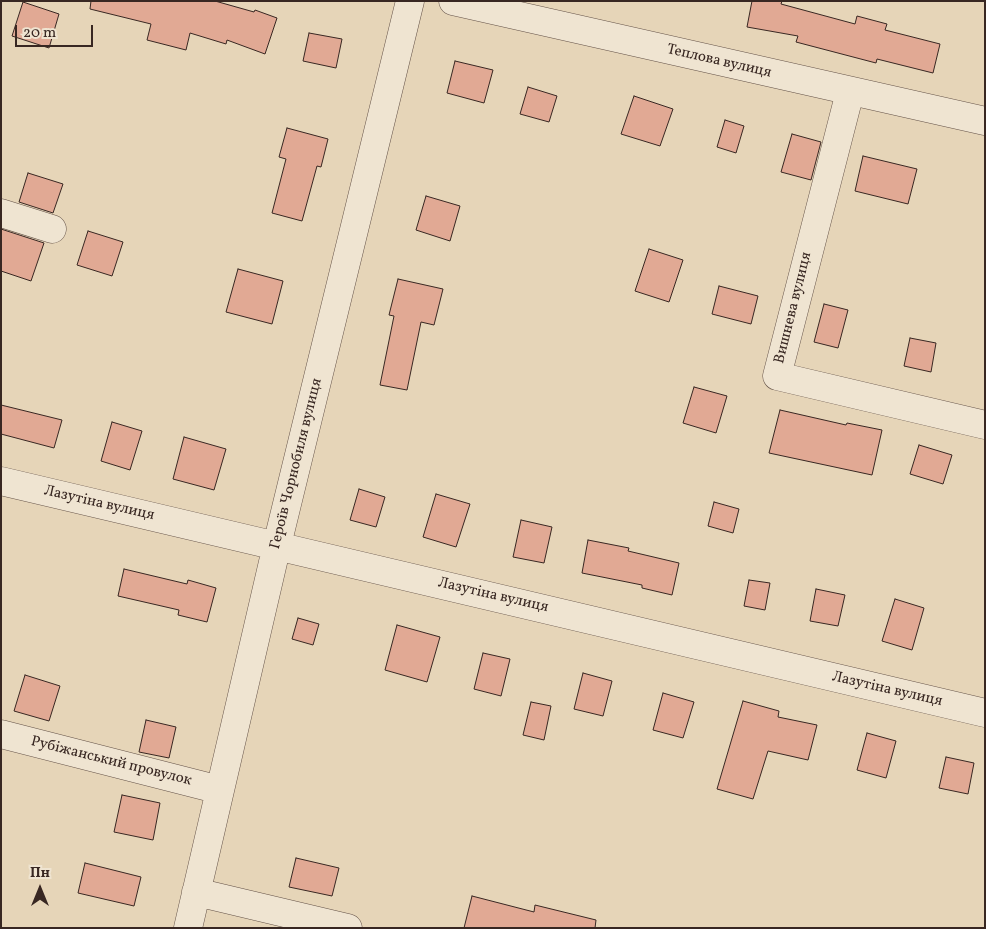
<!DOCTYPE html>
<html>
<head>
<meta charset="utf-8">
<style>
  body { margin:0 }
  #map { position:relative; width:986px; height:929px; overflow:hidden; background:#e6d5b8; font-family:Vollkorn,serif }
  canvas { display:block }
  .frame { position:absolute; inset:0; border:2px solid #382722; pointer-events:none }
  .north { position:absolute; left:15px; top:864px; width:50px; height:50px; -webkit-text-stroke:4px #efe4d1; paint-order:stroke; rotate:0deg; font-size:14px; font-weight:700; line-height:20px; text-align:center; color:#382722 }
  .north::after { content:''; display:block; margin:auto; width:18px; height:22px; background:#382722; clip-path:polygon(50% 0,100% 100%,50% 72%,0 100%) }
  .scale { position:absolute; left:15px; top:25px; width:78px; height:22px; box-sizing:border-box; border:2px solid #382722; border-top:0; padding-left:6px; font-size:15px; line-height:18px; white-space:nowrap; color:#382722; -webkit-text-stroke:4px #efe4d1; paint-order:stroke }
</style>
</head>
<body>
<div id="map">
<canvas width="986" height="929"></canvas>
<div class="frame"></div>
<div class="north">Пн</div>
<div class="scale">20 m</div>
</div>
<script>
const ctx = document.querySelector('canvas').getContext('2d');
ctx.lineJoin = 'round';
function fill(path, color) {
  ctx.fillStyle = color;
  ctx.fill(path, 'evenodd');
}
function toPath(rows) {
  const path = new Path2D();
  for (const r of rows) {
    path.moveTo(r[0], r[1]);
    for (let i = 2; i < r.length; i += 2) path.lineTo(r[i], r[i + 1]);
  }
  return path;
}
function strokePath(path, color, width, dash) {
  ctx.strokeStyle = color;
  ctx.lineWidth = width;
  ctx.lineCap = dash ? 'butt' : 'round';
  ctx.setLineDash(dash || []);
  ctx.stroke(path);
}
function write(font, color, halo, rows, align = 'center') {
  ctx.font = font + ' Vollkorn,serif';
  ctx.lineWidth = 4;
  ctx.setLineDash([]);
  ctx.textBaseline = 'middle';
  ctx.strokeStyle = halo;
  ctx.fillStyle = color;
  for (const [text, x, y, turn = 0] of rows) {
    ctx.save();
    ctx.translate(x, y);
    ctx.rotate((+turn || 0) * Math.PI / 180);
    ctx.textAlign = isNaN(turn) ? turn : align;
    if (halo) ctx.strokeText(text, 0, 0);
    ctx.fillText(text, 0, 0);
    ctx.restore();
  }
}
const building = toPath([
  [91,1,215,1,254,12,255,10,277,18,265,54,227,40,226,44,190,33,186,50,147,40,151,24,90,9,91,1],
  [752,1,782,1,781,4,855,24,857,16,887,24,885,30,940,44,933,73,877,59,876,63,796,42,798,36,747,27,752,1],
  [23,2,59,14,49,48,12,36,23,2],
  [309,33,342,39,336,68,303,61,309,33],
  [455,61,493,70,484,103,447,93,455,61],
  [528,87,557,96,549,122,520,114,528,87],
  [634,96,673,109,660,146,621,134,634,96],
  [725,120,744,126,736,153,717,147,725,120],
  [287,128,328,139,321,167,317,166,302,221,272,213,286,159,279,157,287,128],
  [792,134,821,142,811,180,781,172,792,134],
  [863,156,917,169,908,204,855,191,863,156],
  [28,173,63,184,53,213,19,202,28,173],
  [426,196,460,206,450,241,416,230,426,196],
  [1,229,44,243,31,281,1,271,1,229],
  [88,231,123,242,112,276,77,265,88,231],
  [649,249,683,260,669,302,635,291,649,249],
  [238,269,283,281,272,324,226,312,238,269],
  [398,279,443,289,434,325,421,322,407,390,380,385,394,316,389,315,398,279],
  [719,286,758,296,751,324,712,314,719,286],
  [824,304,848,310,838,348,814,342,824,304],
  [910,338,936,343,931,372,904,366,910,338],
  [694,387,727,396,716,433,683,423,694,387],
  [1,405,62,420,54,448,1,434,1,405],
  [780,410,846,425,847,423,882,430,872,475,769,453,780,410],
  [112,422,142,431,130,470,101,461,112,422],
  [184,437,226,449,214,490,173,479,184,437],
  [919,445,952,455,943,484,910,474,919,445],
  [359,489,385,497,376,527,350,520,359,489],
  [436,494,470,504,456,547,423,537,436,494],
  [714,502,739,509,733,533,708,526,714,502],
  [521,520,552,527,544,563,513,557,521,520],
  [588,540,629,548,628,551,679,563,672,595,642,588,642,585,582,573,588,540],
  [124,569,187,584,188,580,216,588,207,622,178,615,179,610,118,596,124,569],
  [749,580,770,583,765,610,744,606,749,580],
  [816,589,845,595,838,626,810,621,816,589],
  [895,599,924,608,912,650,882,641,895,599],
  [298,618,319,624,313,645,292,639,298,618],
  [397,625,440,637,427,682,385,670,397,625],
  [483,653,510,659,501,696,474,689,483,653],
  [583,673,612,681,603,716,574,709,583,673],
  [25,675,60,686,49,721,14,711,25,675],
  [663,693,694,702,683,738,653,730,663,693],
  [743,701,779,711,778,717,817,725,808,760,768,751,753,799,717,789,743,701],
  [531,702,551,706,544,740,523,735,531,702],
  [146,720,176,727,169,758,139,752,146,720],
  [867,733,896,741,886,778,857,770,867,733],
  [946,757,974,763,968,794,939,788,946,757],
  [122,795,160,803,153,840,114,832,122,795],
  [296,858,339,868,332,896,289,887,296,858],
  [85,863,141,877,134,906,78,893,85,863],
  [472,896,534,912,535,905,596,920,595,928,464,928,472,896]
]);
fill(building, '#e1a994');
strokePath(building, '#382722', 1);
const minor = toPath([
  [453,1,985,121],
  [850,92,777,376,985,425],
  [1,213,52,229],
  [1,481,985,713],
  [1,734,220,790],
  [196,892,348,928],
  [188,928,277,545,410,1]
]);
strokePath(minor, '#645248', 29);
strokePath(minor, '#efe4d1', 28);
write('15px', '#382722', '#efe4d1', [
  ["Теплова вулиця",719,62,13],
  ["Вишнева вулиця",794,308,-76],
  ["Героїв Чорнобиля вулиця",297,464,-76],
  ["Лазутіна вулиця",99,504,13],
  ["Лазутіна вулиця",493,596,13],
  ["Лазутіна вулиця",887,690,13],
  ["Рубіжанський провулок",111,762,14]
]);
</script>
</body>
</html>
